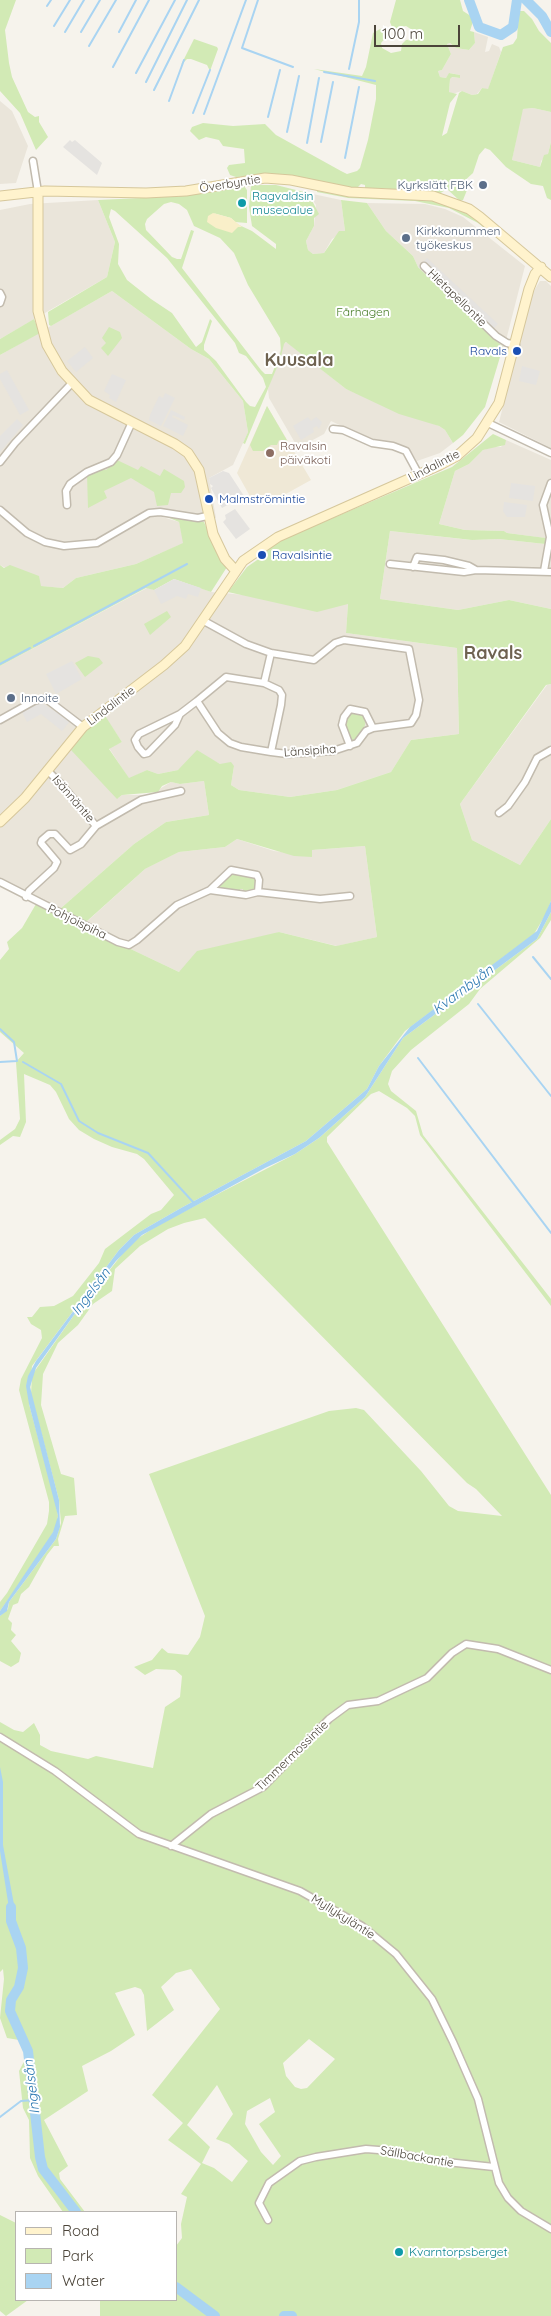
<!DOCTYPE html>
<html>
<head>
<meta charset="utf-8">
<style>
  body { margin:0 }
  #map { position:relative; width:551px; height:2316px; overflow:hidden; background:#f6f3ec; font-family:Quicksand,sans-serif }
  canvas { display:block }
  .legend { position:absolute; left:15px; top:2211px; width:162px; height:90px; box-sizing:border-box; background:#fff; border:1px solid #b7b4b0; margin:0; padding:6px 9px; list-style:none; font-size:15px; color:#4b4439 }
  .legend li { display:flex; align-items:center; gap:10px; height:25px }
  .legend b { width:25px; border:1px solid #b7b4b0 }
  .scale { position:absolute; left:374px; top:25px; width:86px; height:22px; box-sizing:border-box; border:2px solid #4b4439; border-top:0; padding-left:6px; font-size:15px; line-height:18px; white-space:nowrap; color:#4b4439; -webkit-text-stroke:4px #fff; paint-order:stroke }
</style>
</head>
<body>
<div id="map">
<canvas width="551" height="2316"></canvas>
<ul class="legend">
<li><b style="height:6px;background:#fff3cd"></b>Road</li>
<li><b style="height:14px;background:#d2eab5"></b>Park</li>
<li><b style="height:14px;background:#a9d4f2"></b>Water</li>
</ul>
<div class="scale">100 m</div>
</div>
<script>
const ctx = document.querySelector('canvas').getContext('2d');
ctx.lineJoin = 'round';
function fill(path, color) {
  ctx.fillStyle = color;
  ctx.fill(path, 'evenodd');
}
function toPath(rows) {
  const path = new Path2D();
  for (const r of rows) {
    path.moveTo(r[0], r[1]);
    for (let i = 2; i < r.length; i += 2) path.lineTo(r[i], r[i + 1]);
  }
  return path;
}
function strokePath(path, color, width, dash) {
  ctx.strokeStyle = color;
  ctx.lineWidth = width;
  ctx.lineCap = dash ? 'butt' : 'round';
  ctx.setLineDash(dash || []);
  ctx.stroke(path);
}
function write(font, color, halo, rows, align = 'center') {
  ctx.font = font + ' Quicksand,sans-serif';
  ctx.lineWidth = 4;
  ctx.setLineDash([]);
  ctx.textBaseline = 'middle';
  ctx.strokeStyle = halo;
  ctx.fillStyle = color;
  for (const [text, x, y, turn = 0] of rows) {
    ctx.save();
    ctx.translate(x, y);
    ctx.rotate((+turn || 0) * Math.PI / 180);
    ctx.textAlign = isNaN(turn) ? turn : align;
    if (halo) ctx.strokeText(text, 0, 0);
    ctx.fillText(text, 0, 0);
    ctx.restore();
  }
}
fill(toPath([
  [474,32,488,37,485,52,489,51,492,44,499,47,501,52,488,90,482,88,477,94,472,95,462,91,452,94,449,92,450,79,451,77,460,78,460,75,450,73,446,78,440,77,438,71,442,70,451,54,447,44,450,43,456,48,469,50,475,43],
  [0,101,12,111,28,146,16,183,0,184],
  [533,108,551,112,551,142,548,154,541,161,540,167,512,160,521,113,523,109],
  [308,193,341,200,345,231,332,239,324,253,313,254,308,250,306,241,314,226,316,205],
  [98,200,115,242,107,277,0,339,0,210,30,204],
  [367,203,425,204,445,209,463,217,525,266,503,352,503,347,418,267,413,256,386,231],
  [540,281,546,281,551,286,551,448,499,422,532,294],
  [112,291,191,349,209,359,243,401,248,432,233,465,209,478,216,518,202,522,168,514,159,516,179,522,184,543,136,564,76,578,63,588,40,586,0,565,0,355],
  [287,342,346,389,439,426,445,430,453,443,440,453,417,461,408,447,371,440,331,421,324,434,298,448,269,398,268,389,282,345],
  [506,440,551,460,551,609,509,600,458,610,380,599,390,531,471,540,499,539,545,544,545,538,507,533,504,531,465,530,439,524,455,471,469,464,483,450,492,447,501,447],
  [147,588,155,590,201,588,211,592,348,604,346,633,457,648,459,734,411,740,391,772,337,790,290,797,239,790,231,785,234,766,220,764,204,756,178,770,158,774,147,770,129,779,109,748,122,742,104,715,88,727,118,798,122,795,150,795,171,782,180,784,204,781,209,815,166,822,134,844,60,909,0,885,0,666],
  [551,684,551,819,520,865,472,840,460,804,547,685],
  [237,839,274,851,312,856,312,850,365,846,377,937,337,946,279,932,179,972,82,926,145,869,179,852,225,847]
]), '#eae5da');
fill(toPath([
  [267,406,311,480,275,500,260,495,251,498,237,473]
]), '#efe8d6');
fill(toPath([
  [0,0,16,0,5,30,9,63,12,77,28,112,35,117,39,116,39,122,48,137,36,150,20,113,0,91],
  [396,0,460,0,463,11,474,18,470,31,474,32,475,43,469,50,456,48,450,43,447,44,451,54,442,70,438,71,440,77,446,78,449,73,460,75,460,78,452,77,450,79,449,92,457,94,450,103,442,136,447,133,459,93,462,91,472,95,478,94,482,88,488,89,503,47,513,44,517,38,519,11,524,11,532,19,539,31,551,43,551,112,533,108,523,109,512,160,540,167,544,155,548,154,551,142,551,200,547,198,543,186,531,184,506,167,490,150,485,148,479,155,473,173,462,183,467,190,463,200,460,201,447,189,439,194,416,190,365,188,365,185,361,184,357,188,353,188,281,174,236,177,230,175,227,168,229,165,245,163,244,149,223,146,219,140,206,137,199,140,190,131,192,127,203,123,233,126,265,124,276,135,341,171,347,174,357,171,360,168,368,140,376,99,376,85,314,69,362,76,366,67,373,33,380,29,386,28,389,34,381,43,382,48,391,53,401,51,402,44,406,40,413,39,414,31,406,26,401,27,399,33,394,32,390,22],
  [194,39,217,47,218,49,210,71,207,65,191,59,187,59,181,65],
  [251,185,276,185,308,193,319,214,314,218,314,226,306,241,308,250,313,254,324,253,339,231,345,231,341,200,367,203,386,231,413,256,418,267,503,347,485,407,463,435,453,443,445,430,439,426,399,414,346,389,286,342,284,344,280,360,245,444,243,443,248,432,243,401,209,359,191,349,112,291,51,326,49,325,48,312,107,277,115,242,98,200,183,196,244,186,247,190,247,223,235,222,231,218,213,213,252,231,276,249,276,244,252,226,249,207],
  [171,202,179,204,187,210,194,226,220,238,234,253,248,285,280,338,281,351,272,374,265,374,261,370,182,268,194,231,191,230,181,259,177,259,172,257,146,230,145,224,147,219,164,204],
  [111,209,115,211,167,258,235,343,239,353,246,356,263,378,266,387,255,407,250,406,246,402,216,361,204,350,204,345,212,321,210,319,202,342,196,347,172,313,151,299,127,280,118,264,119,244,109,217],
  [317,189,430,200,458,208,479,220,526,261,478,223,449,208,415,201,348,198,317,192],
  [34,319,40,333,0,355,0,339],
  [109,327,120,332,122,338,108,356,101,348,106,343,102,338],
  [267,406,288,442,279,440,277,445,271,445,263,451,253,451,250,445],
  [493,434,506,440,505,445,483,450,469,464,455,471,439,524,465,530,504,531,507,533,546,538,545,544,499,539,472,540,390,531,380,599,458,610,509,600,551,609,551,684,546,685,460,804,472,840,520,865,551,819,551,901,546,914,534,934,405,1031,379,1066,367,1089,306,1141,181,1208,134,1235,119,1250,32,1366,29,1404,55,1500,58,1516,56,1527,43,1551,0,1611,0,1602,7,1593,47,1524,49,1511,49,1502,19,1390,21,1379,42,1338,41,1330,31,1324,27,1317,32,1317,40,1307,54,1306,73,1296,99,1263,105,1249,151,1214,161,1210,174,1195,144,1159,137,1154,112,1147,94,1139,79,1130,69,1119,56,1092,50,1085,24,1074,26,1122,20,1137,13,1136,0,1145,0,1140,15,1129,20,1119,16,1062,24,1053,0,1032,0,960,9,949,7,942,22,928,36,904,179,972,197,951,279,932,336,946,377,937,365,846,312,850,312,857,294,856,237,839,225,847,179,852,145,869,86,922,60,909,134,844,166,822,209,815,204,781,180,784,171,782,162,786,158,792,122,795,117,799,71,750,77,740,88,727,104,714,122,742,109,749,129,778,147,770,158,774,178,770,197,750,220,764,231,762,234,766,231,785,239,790,290,797,337,790,391,772,411,740,459,734,457,648,346,633,348,604,317,612,228,592,247,567,260,558,261,559,267,553,265,551,277,542,452,467],
  [117,460,138,470,141,466,160,476,164,469,184,481,185,487,181,493,171,493,168,505,157,506,154,492,131,478,104,491,107,498,88,508,87,474,96,467,106,470],
  [160,514,204,522,215,548,227,567,211,592,174,579,154,590,146,588,0,666,0,565,4,568,10,565,39,576,41,586,63,588,76,578,136,564,183,543,179,522],
  [167,611,171,617,150,635,144,624],
  [88,656,99,658,103,663,85,677,75,663],
  [353,712,364,714,366,720,363,733,356,741,349,740,344,724,345,719],
  [231,872,255,875,257,887,254,891,243,892,243,889,240,889,240,892,216,888,230,876],
  [551,912,551,920,540,938,480,989,469,1004,411,1050,392,1071,388,1084,391,1091,416,1111,423,1135,551,1299,551,1306,420,1135,415,1116,407,1108,379,1091,371,1094,327,1137,327,1142,551,1495,551,2316,100,2316,100,2300,176,2300,176,2246,182,2238,181,2224,187,2197,181,2194,201,2164,168,2140,183,2123,152,2095,220,2009,191,1969,176,1973,161,1987,174,2010,147,2031,144,1995,141,1989,135,1987,115,1993,135,2035,111,2051,82,2066,88,2091,44,2120,68,2166,59,2173,60,2179,85,2212,63,2212,38,2176,30,2158,29,2120,23,2108,19,2071,27,2056,25,2046,19,2040,7,2038,0,2018,4,1979,3,1969,0,1972,0,1722,14,1730,23,1732,34,1723,40,1735,40,1745,51,1751,88,1759,96,1756,153,1768,165,1707,180,1697,182,1676,175,1670,156,1669,145,1675,134,1667,152,1660,162,1648,168,1653,188,1655,200,1637,205,1616,149,1474,329,1411,356,1408,364,1410,421,1471,449,1506,458,1511,502,1516,476,1489,467,1483,205,1218,184,1223,168,1229,140,1246,115,1269,112,1291,93,1304,78,1325,58,1343,43,1374,41,1405,61,1474,74,1478,77,1515,65,1516,58,1539,59,1546,54,1546,47,1555,29,1587,21,1594,18,1603,13,1605,8,1619,12,1623,11,1630,16,1635,11,1641,21,1653,19,1662,11,1667,0,1661,0,1616,8,1609,9,1602,56,1539,61,1523,59,1500,31,1394,32,1375,74,1315,131,1243,158,1225,295,1154,319,1138,365,1097,403,1038,537,939],
  [309,2039,335,2059,307,2088,301,2089,295,2087,286,2076,283,2063],
  [217,2085,233,2114,216,2139,229,2144,248,2161,232,2182,214,2168,202,2163,210,2147,187,2125],
  [270,2098,275,2112,259,2124,281,2156,273,2165,261,2152,245,2124,247,2111],
  [0,2215,16,2223,16,2300,28,2300,6,2316,0,2311]
]), '#d2eab5');
fill(toPath([
  [213,213,231,218,242,227,238,227,232,233,216,228,207,222,208,216]
]), '#f9efc9');
fill(toPath([
  [70,140,72,142,75,140,102,163,97,175,63,147],
  [427,258,498,324,489,333,418,267],
  [85,347,93,358,76,372,67,361],
  [522,366,540,371,536,385,519,381],
  [7,370,29,410,20,415,0,379,0,374],
  [112,374,126,380,116,402,109,398,110,395,104,391],
  [165,393,175,398,161,426,149,420,150,415,159,396,163,398],
  [171,410,185,417,184,420,173,415,172,417,188,425,183,436,163,426],
  [308,417,311,421,316,417,322,422,319,429,317,426,313,428,314,432,301,440,293,426],
  [17,419,23,425,0,452,0,436],
  [223,471,229,473,244,496,222,508,211,488,213,486,210,484,209,478],
  [511,483,535,486,533,501,509,498],
  [504,502,527,505,525,517,507,517,503,511],
  [235,509,250,529,236,539,223,522,226,519,225,515],
  [174,579,201,588,198,597,188,594,186,599,177,596,161,604,154,590],
  [72,661,82,679,56,694,46,674],
  [40,702,70,721,62,731,41,714,27,722,22,712]
]), '#e5e3e0');
fill(toPath([
  [551,901,551,912,537,939,403,1038,365,1097,319,1138,295,1154,265,1168,142,1235,116,1261,74,1315,36,1368,30,1387,59,1500,60,1527,56,1539,9,1602,7,1611,0,1616,0,1611,53,1532,58,1516,29,1404,26,1386,28,1376,36,1361,119,1250,134,1235,181,1208,306,1141,367,1089,379,1066,410,1027,537,931],
  [0,1767,3,1782,3,1845,15,1910,11,1921,0,1851]
]), '#a9d4f2');
strokePath(toPath([
  [258,0,242,48,293,67],
  [47,6,51,0],
  [54,26,70,0],
  [65,32,84,0],
  [81,32,100,0],
  [119,32,136,0],
  [89,46,116,0],
  [113,67,149,0],
  [349,69,359,22,359,0],
  [324,72,375,81],
  [136,73,175,0],
  [146,82,187,0],
  [154,90,199,0],
  [169,101,184,60],
  [193,113,210,70],
  [204,114,246,0],
  [268,117,280,70],
  [287,132,299,76],
  [321,142,333,82],
  [307,143,319,78],
  [345,158,359,87],
  [34,646,187,564],
  [0,664,30,648],
  [533,957,551,979],
  [478,1004,551,1096],
  [0,1029,14,1042,17,1061,0,1062],
  [418,1058,551,1233],
  [23,1062,61,1084,79,1121,98,1133,148,1153,193,1202],
  [0,2117,21,2101,34,2100]
]), '#a9d4f2', 2);
strokePath(toPath([
  [469,0,479,27,501,35,513,27,517,0],
  [526,0,542,16,551,32],
  [11,1907,11,1921,21,1948,23,1968,19,1987,11,2000,10,2011,28,2051,40,2157,43,2169,76,2212],
  [176,2287,215,2316],
  [284,2316,292,2316]
]), '#a9d4f2', 10);
const street = toPath([
  [33,161,38,192],
  [424,266,496,336,507,343,516,345],
  [0,293,2,297,0,303],
  [488,423,551,453],
  [333,429,343,430,372,443,393,446,406,451,419,475],
  [0,462,15,443,71,384],
  [67,505,66,491,70,484,87,472,111,462,117,455,132,422],
  [0,510,27,533,45,542,64,546,97,543,149,513,160,512,198,518,207,516],
  [390,564,464,572,476,570],
  [413,567,417,557,444,560,469,566,476,570,551,572],
  [544,571,550,537,543,505,551,483],
  [204,621,246,644,271,653,314,660,335,643,344,640,409,649,419,700,416,715,411,723,373,728,366,731,357,743,333,751,287,754,271,752,241,747,230,743,218,733,197,701,226,677,264,683,279,690,282,695,281,705,271,752],
  [264,683,271,653],
  [180,714,175,725,148,753,144,754,138,747,135,740,139,734,180,714,197,701],
  [0,720,34,701,45,698,83,727],
  [350,746,342,725,344,717,350,709,365,712,373,728],
  [47,770,62,785,96,826,141,800,181,791],
  [499,813,508,806,525,782,537,758,551,750],
  [0,882,118,942,129,945,137,940,177,905,210,890,246,895,258,892,320,899,350,896],
  [210,890,231,870,257,875,259,880,258,892],
  [26,897,29,891,54,868,57,862,41,843,42,840,49,834,55,834,70,850,81,844,96,826],
  [0,1737,55,1771,139,1834,300,1891,362,1926,396,1954,432,1999,453,2042,478,2099,499,2183,508,2198,521,2211,551,2229],
  [171,1846,211,1814,263,1787,329,1719,348,1705,378,1701,427,1678,452,1653,466,1644,498,1649,551,1670],
  [268,2220,259,2203,269,2183,300,2161,316,2157,366,2149,391,2151,428,2160,494,2167]
]);
const secondary = toPath([
  [38,192,38,311,47,345,62,371,89,400,175,444,188,453,199,470,213,534,225,559,236,571],
  [0,196,45,191,146,193,186,191,265,178,291,180,350,192,433,196,469,209,480,217,551,277],
  [0,822,25,798,83,727,164,665,185,646,243,561,278,537,440,465,457,456,477,438,499,403,529,289,535,274,541,267]
]);
strokePath(street, '#c2bbae', 9);
strokePath(secondary, '#d6c79b', 11);
strokePath(street, '#fff', 6);
strokePath(secondary, '#fff3cd', 9);
for (const [x, y, r, color] of [
  [483,185,5,"#5c6f8a"],
  [242,203,5,"#0f9aa8"],
  [406,238,5,"#5c6f8a"],
  [517,351,5,"#1a4fb4"],
  [270,453,5,"#8d6e63"],
  [209,499,5,"#1a4fb4"],
  [262,555,5,"#1a4fb4"],
  [11,698,5,"#5c6f8a"],
  [399,2252,5,"#0f9aa8"]
]) {
  const dot = new Path2D();
  dot.arc(x, y, r, 0, 2 * Math.PI);
  ctx.fillStyle = color;
  ctx.fill(dot);
  strokePath(dot, '#fff', 2);
}
write('12px', '#4b4439', '#fff', [
  ["Överbyntie",230,184,-9],
  ["Hietapellontie",457,298,44],
  ["Lindalintie",434,466,-27],
  ["Lindalintie",111,706,-37],
  ["Länsipiha",310,751,-4],
  ["Isännäntie",73,799,49],
  ["Pohjoispiha",77,922,26],
  ["Timmermossintie",292,1756,-44],
  ["Myllykyläntie",343,1917,32],
  ["Sällbackantie",417,2157,10]
]);
write('12px', '#4e5e75', '#fff', [
  ["Kyrkslätt FBK",473,185,"right"],
  ["Kirkkonummen",416,231],
  ["työkeskus",416,245],
  ["Innoite",21,698]
], 'left');
write('12px', '#0d838f', '#fff', [
  ["Ragvaldsin",252,196],
  ["museoalue",252,210],
  ["Kvarntorpsberget",409,2252]
], 'left');
write('12px', '#4a7f2a', '#fff', [
  ["Fårhagen",363,312]
]);
write('12px', '#164399', '#fff', [
  ["Ravals",507,351,"right"],
  ["Malmströmintie",219,499],
  ["Ravalsintie",272,555]
], 'left');
write('12px', '#785e54', '#fff', [
  ["Ravalsin",280,446],
  ["päiväkoti",280,460]
], 'left');
write('italic 14px', '#2e7ab2', '#fff', [
  ["Kvarnbyån",463,990,-37],
  ["Ingelsån",91,1292,-53],
  ["Ingelsån",32,2087,-97]
]);
write('bold 18px', '#6e6250', '#fff', [
  ["Kuusala",299,361],
  ["Ravals",493,654]
]);
</script>
</body>
</html>
